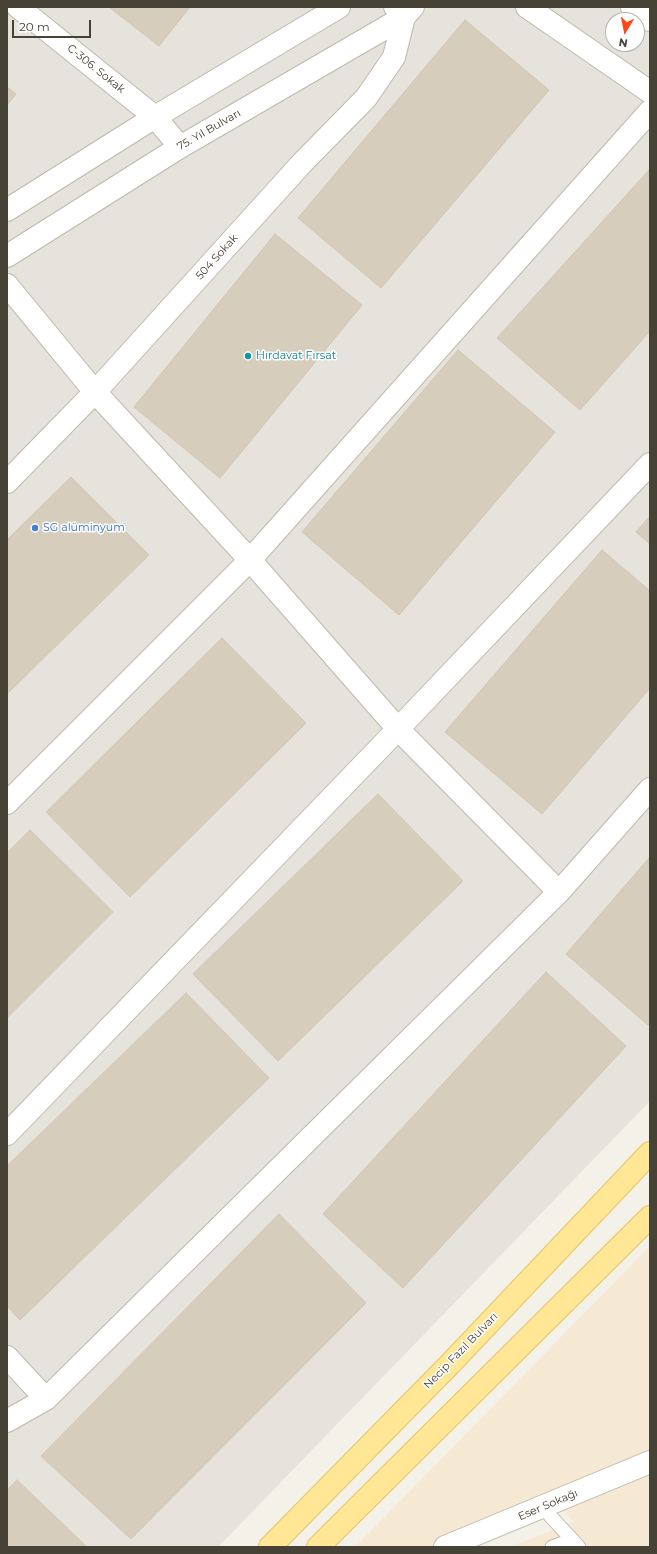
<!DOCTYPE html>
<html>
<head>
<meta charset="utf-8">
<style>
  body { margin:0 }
  #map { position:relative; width:657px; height:1554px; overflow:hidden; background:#f4f1e8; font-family:Montserrat,sans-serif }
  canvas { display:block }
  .frame { position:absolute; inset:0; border:8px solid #474236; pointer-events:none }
  .north { position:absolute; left:605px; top:12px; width:40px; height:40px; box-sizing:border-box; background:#fff; border:1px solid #b5b3af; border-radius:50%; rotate:190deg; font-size:11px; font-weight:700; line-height:16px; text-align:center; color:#474236 }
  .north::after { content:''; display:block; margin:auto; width:14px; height:18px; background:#fc4617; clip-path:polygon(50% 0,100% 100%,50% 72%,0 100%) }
  .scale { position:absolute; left:12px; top:20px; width:79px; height:18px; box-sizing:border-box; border:2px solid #474236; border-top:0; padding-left:5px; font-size:12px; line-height:14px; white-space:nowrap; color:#474236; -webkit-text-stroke:3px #fff; paint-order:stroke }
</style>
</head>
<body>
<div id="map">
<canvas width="657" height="1554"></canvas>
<div class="frame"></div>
<div class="north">N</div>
<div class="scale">20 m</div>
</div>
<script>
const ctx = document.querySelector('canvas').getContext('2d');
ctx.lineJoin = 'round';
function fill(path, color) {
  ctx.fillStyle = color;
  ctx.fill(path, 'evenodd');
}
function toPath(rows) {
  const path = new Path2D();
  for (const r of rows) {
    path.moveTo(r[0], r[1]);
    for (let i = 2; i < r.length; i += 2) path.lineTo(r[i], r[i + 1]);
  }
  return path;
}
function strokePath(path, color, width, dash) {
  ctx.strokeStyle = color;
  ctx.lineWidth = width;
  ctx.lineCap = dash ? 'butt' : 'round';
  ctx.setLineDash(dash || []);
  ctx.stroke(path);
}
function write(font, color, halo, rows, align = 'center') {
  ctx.font = font + ' Montserrat,sans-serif';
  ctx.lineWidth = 3;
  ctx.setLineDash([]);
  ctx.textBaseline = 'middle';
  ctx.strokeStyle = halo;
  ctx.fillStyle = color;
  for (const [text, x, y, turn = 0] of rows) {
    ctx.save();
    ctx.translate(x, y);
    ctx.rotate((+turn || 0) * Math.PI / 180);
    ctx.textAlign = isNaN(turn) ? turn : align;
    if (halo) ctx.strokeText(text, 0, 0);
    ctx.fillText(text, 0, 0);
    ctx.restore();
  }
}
fill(toPath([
  [650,1246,650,1547,509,1547,574,1522,560,1507,456,1547,355,1547]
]), '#f6e9d3');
fill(toPath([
  [7,7,650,7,650,1101,218,1547,7,1547],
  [613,20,637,20,637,44,613,44]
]), '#e6e2dc');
const building = toPath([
  [109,7,190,7,159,46,109,7],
  [465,20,549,90,381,288,298,218,465,20],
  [7,87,16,94,7,105,7,87],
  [650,169,650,331,580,410,497,338,650,169],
  [275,234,362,305,220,478,134,407,275,234],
  [458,350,555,432,399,615,302,532,458,350],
  [71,477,149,555,7,694,7,540,71,477],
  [650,516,650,544,636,532,650,516],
  [602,550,650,591,650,688,542,814,445,732,602,550],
  [222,638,306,723,130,897,46,812,222,638],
  [378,794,463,881,278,1061,193,974,378,794],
  [30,830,113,912,7,1018,7,853,30,830],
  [650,857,650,1023,648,1025,566,954,650,857],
  [546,972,626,1046,403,1288,323,1214,546,972],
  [186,993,269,1078,20,1320,7,1306,7,1166,186,993],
  [279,1214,366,1303,131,1539,41,1456,279,1214],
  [17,1480,87,1547,7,1547,7,1490,17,1480]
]);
fill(building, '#d6cdbd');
strokePath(building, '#d1c6b0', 1);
const service = toPath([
  [542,1507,579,1547],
  [552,1547,571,1540]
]);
const minor = toPath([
  [18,7,155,117,180,147],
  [7,285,95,392,250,560,398,729,559,892],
  [7,482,95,392,303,162,366,98,394,57,404,17,395,7],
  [7,803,250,560,650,111],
  [7,1134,398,729,650,464],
  [7,1357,46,1399],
  [7,1421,46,1399,559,892,650,789],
  [445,1547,650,1462]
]);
const tertiary = toPath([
  [527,7,650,92],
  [632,7,650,20],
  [7,210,155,117,339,7],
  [7,256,180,147,404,17,413,7]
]);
const primary = toPath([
  [270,1547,450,1364,650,1153],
  [318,1547,650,1217]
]);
strokePath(service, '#c0b9aa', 15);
strokePath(minor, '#c0b9aa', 24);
strokePath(tertiary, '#c0b9aa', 24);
strokePath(primary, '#e5c565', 24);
strokePath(service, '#fff', 13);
strokePath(minor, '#fff', 22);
strokePath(tertiary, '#fff', 22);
strokePath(primary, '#ffe796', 22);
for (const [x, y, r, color] of [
  [248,356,4,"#0f9aa8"],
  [35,528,4,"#3f7fe0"]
]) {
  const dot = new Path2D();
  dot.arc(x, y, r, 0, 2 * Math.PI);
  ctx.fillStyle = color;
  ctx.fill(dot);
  strokePath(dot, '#fff', 1.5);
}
write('11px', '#474236', '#fff', [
  ["C-306. Sokak",96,69,39],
  ["75. Yıl Bulvarı",209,130,-30],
  ["504 Sokak",217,257,-48],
  ["Necip Fazıl Bulvarı",461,1351,-46],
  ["Eser Sokağı",548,1505,-23]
]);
write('11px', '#0d838f', '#fff', [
  ["Hırdavat Fırsat",256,356]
], 'left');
write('11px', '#366cbe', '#fff', [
  ["SG alüminyum",43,528]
], 'left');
</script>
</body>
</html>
